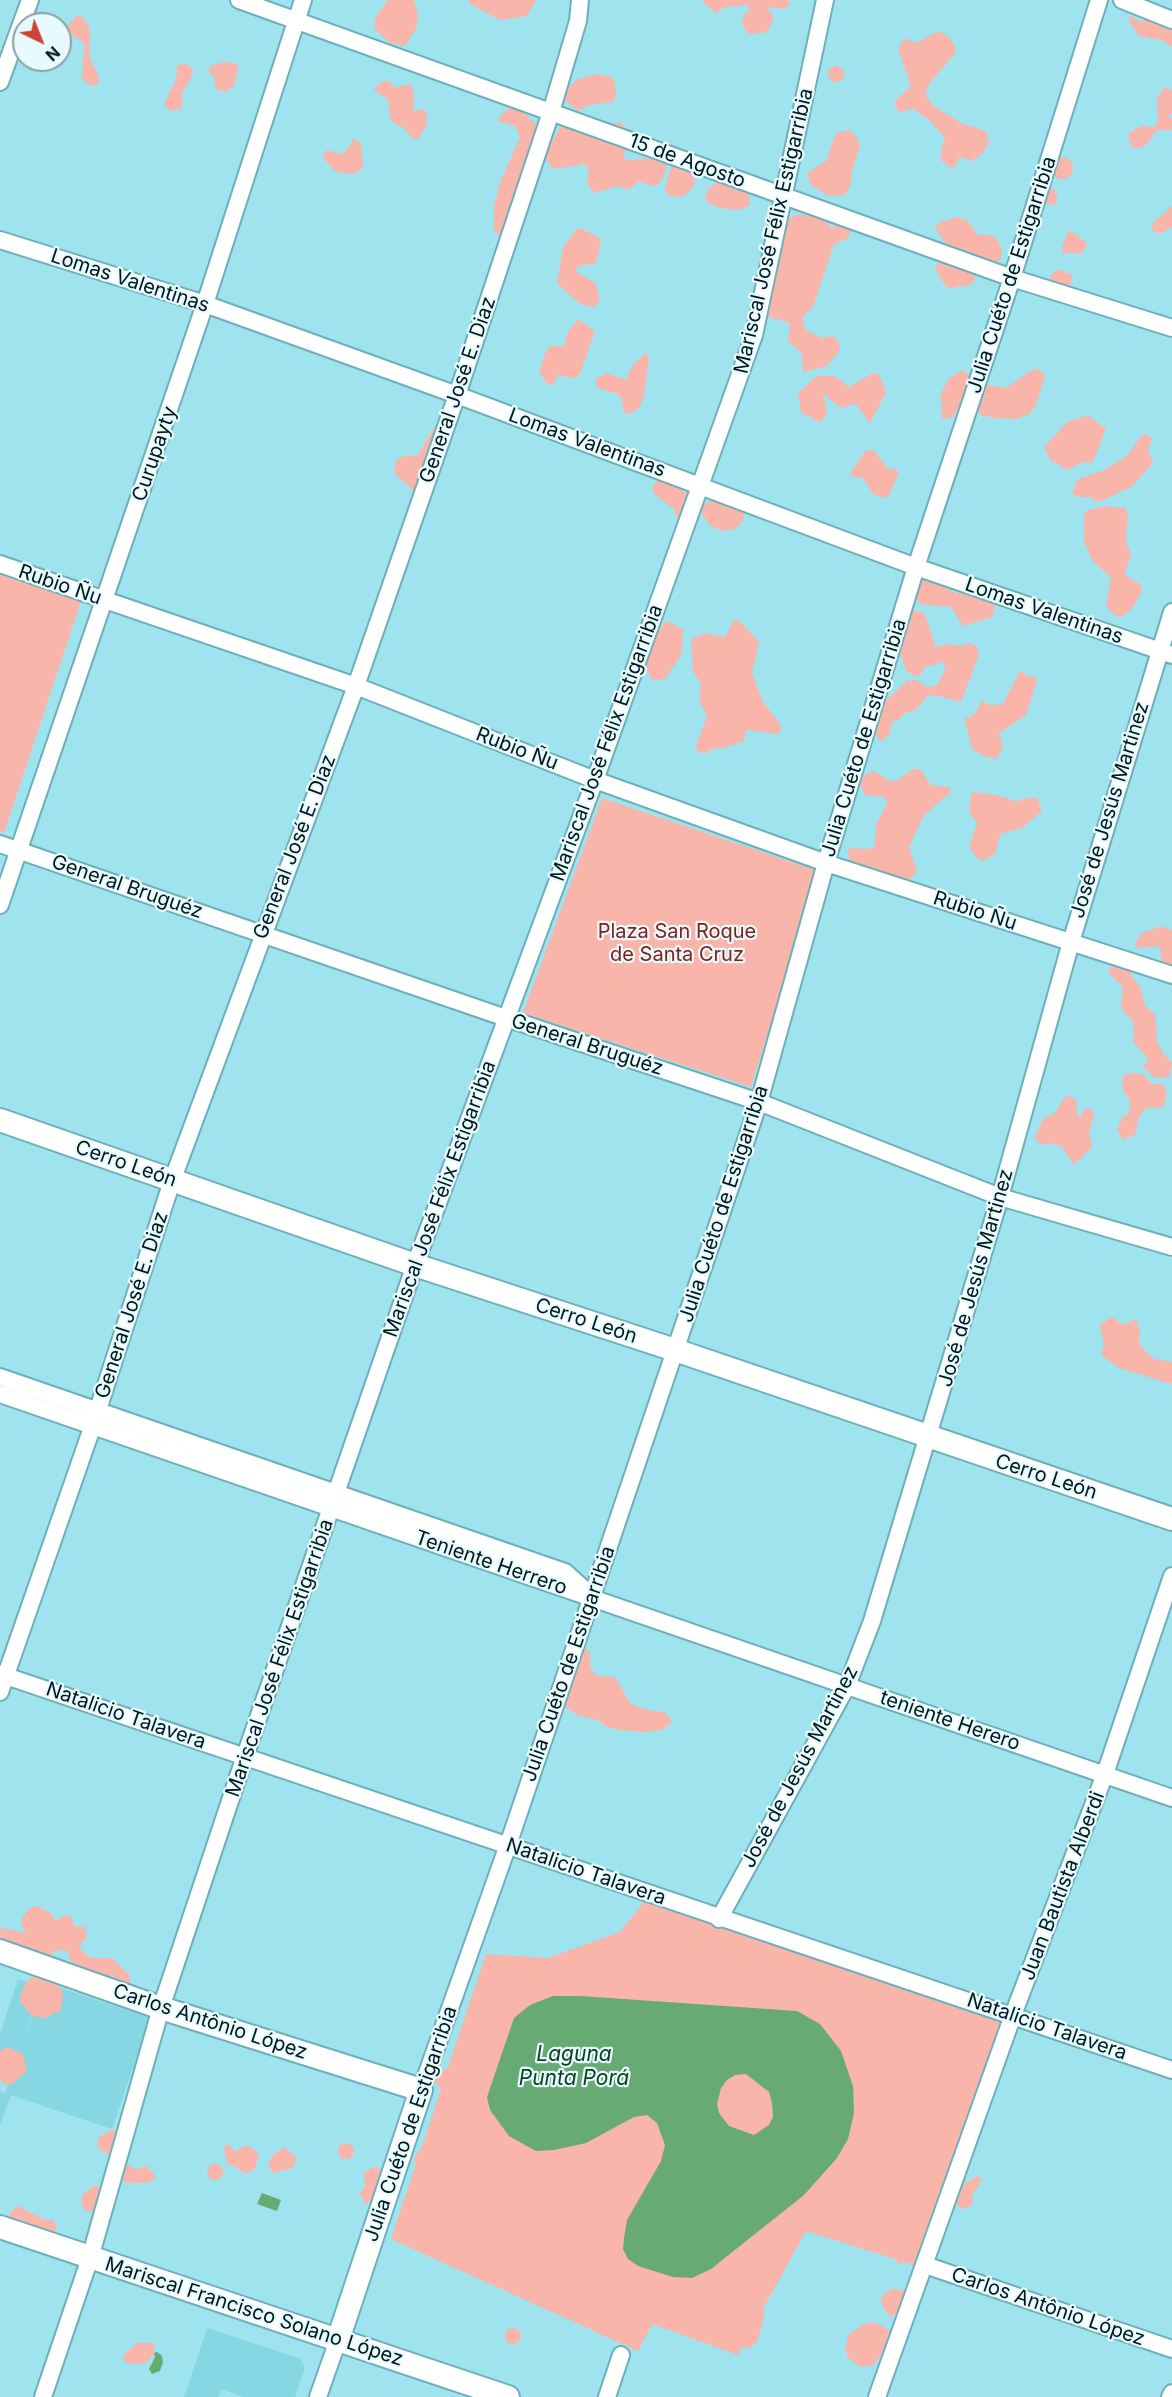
<!DOCTYPE html>
<html>
<head>
<meta charset="utf-8">
<style>
  body { margin:0 }
  #map { position:relative; width:1172px; height:2397px; overflow:hidden; background:#9ee3ee; font-family:Inter,sans-serif }
  canvas { display:block }
  .north { position:absolute; left:12px; top:12px; width:60px; height:60px; box-sizing:border-box; background:#e7fbfe; border:2px solid #8ba0a4; border-radius:50%; rotate:137deg; font-size:16px; font-weight:700; line-height:24px; text-align:center; color:#00181c }
  .north::after { content:''; display:block; margin:auto; width:21px; height:27px; background:#cf4236; clip-path:polygon(50% 0,100% 100%,50% 72%,0 100%) }
</style>
</head>
<body>
<div id="map">
<canvas width="1172" height="2397"></canvas>
<div class="north">N</div>
</div>
<script>
const ctx = document.querySelector('canvas').getContext('2d');
ctx.lineJoin = 'round';
function fill(path, color) {
  ctx.fillStyle = color;
  ctx.fill(path, 'evenodd');
}
function toPath(rows) {
  const path = new Path2D();
  for (const r of rows) {
    if (r.length === 3) {
      path.moveTo(r[0] + r[2], r[1]);
      path.arc(r[0], r[1], r[2], 0, 2 * Math.PI);
      continue;
    }
    path.moveTo(r[0], r[1]);
    for (let i = 2; i < r.length; i += 2) path.lineTo(r[i], r[i + 1]);
  }
  return path;
}
function strokePath(path, color, width, dash) {
  ctx.strokeStyle = color;
  ctx.lineWidth = width;
  ctx.lineCap = dash ? 'butt' : 'round';
  ctx.setLineDash(dash || []);
  ctx.stroke(path);
}
function write(font, color, halo, rows, align = 'center') {
  ctx.font = font + ' Inter,sans-serif';
  ctx.lineWidth = 4.5;
  ctx.setLineDash([]);
  ctx.textBaseline = 'middle';
  ctx.strokeStyle = halo;
  ctx.fillStyle = color;
  for (const [text, x, y, turn = 0] of rows) {
    ctx.save();
    ctx.translate(x, y);
    ctx.rotate((+turn || 0) * Math.PI / 180);
    ctx.textAlign = isNaN(turn) ? turn : align;
    if (halo) ctx.strokeText(text, 0, 0);
    ctx.fillText(text, 0, 0);
    ctx.restore();
  }
}
fill(toPath([
  [18,1979,40,1986,16,2061,43,1982,150,2018,112,2129,11,2095,0,2125,0,2091,5,2093,10,2080,0,2076,0,2034],
  [207,2328,301,2359,305,2368,295,2397,243,2397,221,2389,218,2397,184,2397]
]), '#86d6e3');
fill(toPath([
  [388,0,414,0,418,15,417,27,405,46,390,43,374,28,376,16],
  [468,0,536,0,527,16,501,20,471,5],
  [701,0,788,0,790,5,782,9,770,7,768,10,774,17,769,29,764,33,748,34,742,24,744,14,750,10,748,5,724,7,716,13],
  [80,15,89,24,87,26,90,31,89,56,99,78,98,84,92,86,82,80,84,43,69,33,67,27,75,17],
  [1130,15,1141,22,1150,16,1157,26,1172,24,1172,47,1162,40,1139,36,1129,21],
  [939,31,950,38,956,49,955,53,930,83,925,94,932,105,963,124,986,131,989,143,982,154,972,161,959,157,954,169,941,161,941,149,945,138,929,120,912,108,899,113,894,102,911,86,898,49,905,38,916,43],
  [223,62,236,63,238,68,234,86,225,92,216,89,214,77,208,71,211,66],
  [182,63,191,67,193,74,182,93,182,108,170,111,164,104,176,79,177,66],
  [836,74,8],
  [598,74,614,78,616,96,613,102,589,105,578,111,564,99,568,87,579,79],
  [383,81,389,81,395,88,408,84,413,88,414,112,422,108,427,114,426,126,418,139,412,138,404,128,391,121,388,99,373,90],
  [1165,87,1172,90,1172,112,1168,117,1172,119,1172,130,1157,130,1146,145,1140,148,1132,148,1128,136,1131,131,1142,126,1154,127,1158,122,1157,98],
  [511,107,523,111,540,129,503,239,494,231,494,206,501,180,520,137,515,126,498,121,501,115],
  [564,120,593,134,608,124,620,122,634,134,623,156,627,160,657,158,666,165,664,177,655,187,639,181,629,190,617,186,594,193,587,183,589,170,585,164,554,169,546,159,546,153],
  [848,130,857,137,860,146,852,170,851,184,845,195,829,196,811,185,807,173,826,161,836,133],
  [354,138,361,144,363,168,353,174,336,172,323,158,324,152,326,150,344,154],
  [1062,168,11],
  [688,162,695,182,693,187,684,196,672,197,667,194,665,188,672,163],
  [719,181,748,191,750,205,739,210,720,208,708,203,705,198,708,189],
  [1047,185,1057,192,1056,205,1043,203],
  [1172,206,1172,227,1162,233,1156,233,1151,229,1153,223],
  [794,215,824,216,832,230,837,221,854,225,847,239,834,244,814,304,802,319,806,330,821,338,833,335,840,344,839,351,827,366,803,372,802,354,788,341,790,323,766,316,785,223],
  [956,217,967,220,978,235,990,235,996,238,1002,249,1000,261,986,261,977,267,974,281,970,285,950,288,945,286,935,269,949,248,935,228,939,223],
  [581,228,601,239,596,263,579,266,575,271,595,283,600,300,596,306,590,307,579,303,557,283,563,247,575,231],
  [1069,230,1085,241,1087,247,1081,253,1063,253,1062,247],
  [1057,269,1073,275,1069,287,1063,289,1052,283,1050,277],
  [578,319,595,331,581,371,576,379,558,375,553,384,548,385,539,372,546,351,550,346,564,346,568,332],
  [645,353,649,357,644,396,639,408,629,414,623,412,622,399,618,394,600,389,596,385,596,379,607,373,626,380,632,366],
  [1038,369,1045,374,1043,383,1035,407,1029,414,1017,419,994,418,981,415,974,408,981,388,987,385,1006,388,1032,370],
  [963,370,972,378,969,387,955,414,951,418,942,419,941,393,949,378],
  [873,373,879,374,886,392,870,423,856,404,840,408,823,393,827,414,820,423,801,412,798,393,816,376,835,376,849,387],
  [1084,416,1091,417,1106,429,1093,462,1080,463,1068,470,1050,460,1044,447,1066,423],
  [443,423,417,494,395,474,395,461,405,455,417,456,433,429],
  [1146,434,1152,438,1148,451,1153,463,1131,487,1101,501,1095,501,1091,497,1078,497,1072,493,1077,480,1104,470,1128,455,1140,437],
  [874,450,889,470,895,468,899,473,889,495,884,498,873,494,863,478,849,475,865,451],
  [658,480,676,485,690,497,679,527,674,509,654,494,652,488],
  [713,499,745,506,743,521,735,529,723,531,711,526,705,519,700,508],
  [1105,506,1125,508,1128,514,1126,542,1131,554,1124,574,1140,584,1142,591,1132,609,1121,617,1114,615,1106,605,1111,578,1091,559,1084,541,1084,514,1089,510],
  [0,566,83,595,4,833,0,831],
  [925,578,943,583,944,587,955,593,974,594,993,601,995,607,992,617,963,626,951,607,920,604,915,595,920,582],
  [913,610,925,614,936,647,949,644,960,646,970,643,976,646,979,655,961,702,934,695,927,696,916,710,903,714,899,720,892,722,889,735,881,741,874,734,883,703,907,681,917,680,926,687,936,686,945,671,944,662,924,667,922,673,917,677,906,671,899,649,900,639,907,631,905,621],
  [734,620,740,621,759,642,752,673,763,702,781,725,779,734,746,730,744,741,724,748,711,749,705,754,695,749,707,716,699,700,701,683,693,672,691,639,705,633,725,637],
  [667,621,683,629,681,655,665,679,652,680,644,663,658,629],
  [1020,670,1027,676,1034,676,1037,681,1026,715,999,733,1003,746,997,759,984,756,972,749,964,717,969,718,978,709,981,701,990,705,1003,704],
  [913,769,920,769,931,785,950,787,950,793,924,815,909,847,917,872,903,887,852,867,848,854,849,848,870,849,875,845,876,825,887,804,886,797,865,795,859,783,861,777,873,771,890,781,897,781],
  [972,792,997,795,1018,802,1024,798,1037,798,1042,811,1022,828,1000,834,995,854,983,861,977,858,969,847,977,823,969,812],
  [602,798,818,871,751,1087,523,1013],
  [1161,926,1172,930,1172,971,1161,965,1161,951,1157,946,1138,948,1134,944,1142,933],
  [1119,964,1131,969,1131,976,1140,986,1145,1006,1155,1014,1157,1041,1163,1053,1172,1063,1169,1077,1155,1078,1141,1064,1148,1064,1147,1057,1134,1043,1133,1022,1121,1007,1123,987,1108,972,1112,966],
  [1129,1073,1143,1074,1152,1084,1163,1084,1167,1093,1163,1107,1146,1108,1139,1116,1135,1135,1123,1140,1117,1130,1123,1116,1129,1113,1130,1100,1124,1092,1122,1082,1123,1076],
  [1070,1095,1077,1102,1077,1116,1080,1117,1085,1108,1091,1109,1094,1115,1089,1131,1092,1147,1074,1165,1061,1146,1051,1143,1042,1145,1034,1138,1043,1119,1055,1113,1064,1098],
  [1109,1318,1115,1318,1119,1323,1125,1324,1136,1319,1140,1332,1139,1344,1154,1359,1172,1362,1172,1384,1119,1368,1101,1355,1104,1344,1100,1325],
  [580,1645,590,1652,590,1666,596,1676,615,1677,630,1703,647,1710,665,1712,672,1722,662,1730,643,1732,619,1730,607,1727,598,1720,577,1715,560,1703],
  [647,1898,1008,2018,919,2267,904,2262,900,2265,895,2259,806,2231,763,2309,764,2316,758,2340,750,2348,742,2347,738,2355,652,2324,638,2351,391,2239,416,2164,413,2160,422,2147,441,2089,434,2081,435,2075,448,2067,486,1954,548,1958,620,1932],
  [36,1906,51,1913,55,1921,65,1915,71,1917,74,1926,86,1927,86,1939,79,1946,82,1951,92,1958,112,1958,130,1976,130,1982,125,1986,111,1975,100,1982,73,1970,68,1951,55,1950,48,1959,56,1975,58,1987,63,1991,61,2010,45,2018,32,2016,20,2002,20,1996,25,1984,34,1975,32,1970,0,1947,0,1928,27,1933,22,1927,22,1918,30,1908],
  [8,2047,23,2054,27,2070,14,2083,7,2085,0,2080,0,2051],
  [110,2130,121,2131,115,2154,109,2155,97,2147,99,2137],
  [346,2151,8],
  [227,2144,237,2152,241,2147,250,2146,259,2155,255,2169,245,2174,236,2167,227,2164,224,2147],
  [284,2147,297,2158,293,2168,273,2173,268,2164,273,2155],
  [215,2172,8],
  [127,2164,136,2169,147,2166,156,2177,149,2183,134,2183,124,2182,107,2172,119,2170],
  [375,2166,385,2173,373,2200,365,2204,360,2193,365,2186,364,2173],
  [977,2176,982,2180,972,2195,973,2204,965,2209,959,2207,953,2199,956,2189],
  [96,2185,103,2192,102,2209,91,2212,84,2209,81,2202,83,2194],
  [18,2206,45,2220,53,2220,57,2228,56,2233,53,2236,9,2221,10,2212],
  [891,2289,904,2290,908,2297,900,2311,890,2317,881,2303,882,2295],
  [875,2322,890,2331,882,2353,874,2365,861,2367,848,2358,845,2348,849,2334,864,2324],
  [513,2336,8],
  [136,2343,154,2343,154,2355,145,2363,128,2364,122,2357]
]), '#f9b5aa');
fill(toPath([
  [553,1996,580,1996,797,2011,820,2024,841,2051,853,2086,854,2113,848,2139,837,2158,804,2195,711,2269,692,2278,673,2277,638,2266,628,2259,623,2249,624,2238,627,2220,661,2161,665,2145,657,2123,647,2115,634,2117,586,2143,554,2150,536,2151,509,2136,490,2110,487,2097,514,2018,530,2005],
  [746,2074,769,2092,772,2103,773,2117,769,2125,754,2135,729,2126,719,2113,717,2104,721,2088,727,2080,735,2075],
  [262,2193,281,2200,277,2211,257,2204],
  [157,2352,162,2356,163,2362,160,2371,152,2374,149,2369,155,2357,154,2353]
]), '#67aa73');
const street = toPath([
  [239,0,1012,278,1172,328],
  [1122,0,1172,20],
  [0,82,30,0],
  [0,240,205,304,457,395,916,567,1172,655],
  [0,564,356,686,595,780,826,863,1172,975],
  [0,844,506,1018,759,1102,1000,1197,1172,1247],
  [0,905,205,304,303,0],
  [0,1377,565,1572,587,1592],
  [0,1394,1172,1798],
  [0,1674,1172,2070],
  [0,1692,93,1425,172,1181,356,686,457,395,551,112,578,21,580,0],
  [719,1919,847,1686,872,1621,1000,1197,1071,942,1172,612],
  [421,2090,508,1845,759,1102,826,863,916,567,1012,278,1099,0],
  [925,2265,1172,2349],
  [43,2397,90,2258,161,2008,245,1756,415,1265,595,780,754,335,825,0],
  [318,2397,338,2340],
  [607,2397,621,2355],
  [877,2397,1013,2015,1105,1774,1172,1576],
  [1170,2397,1172,2393]
]);
const secondary = toPath([
  [0,1120,415,1265,675,1350,1172,1519],
  [0,1951,161,2008,421,2090,338,2340],
  [0,2227,508,2397]
]);
strokePath(street, '#6cb0bb', 20);
strokePath(secondary, '#6cb0bb', 26);
strokePath(street, '#fff', 16);
strokePath(secondary, '#fff', 22);
write('20px', '#00181c', '#e7fbfe', [
  ["15 de Agosto",687,161,20],
  ["Mariscal José Félix Estigarribia",774,231,-77],
  ["Julia Cuéto de Estigarribia",1012,275,-72],
  ["Lomas Valentinas",130,281,18],
  ["General José E. Diaz",458,390,-71],
  ["Lomas Valentinas",587,443,20],
  ["Curupayty",155,454,-71],
  ["Rubio Ñu",60,585,19],
  ["Lomas Valentinas",1044,611,19],
  ["Julia Cuéto de Estigarribia",864,738,-73],
  ["Mariscal José Félix Estigarribia",607,743,-70],
  ["Rubio Ñu",517,749,21],
  ["José de Jesús Martinez",1110,810,-73],
  ["General José E. Diaz",295,847,-69],
  ["General Bruguéz",127,887,19],
  ["Rubio Ñu",975,911,18],
  ["General Bruguéz",587,1045,18],
  ["Cerro León",126,1164,19],
  ["Mariscal José Félix Estigarribia",440,1199,-70],
  ["Julia Cuéto de Estigarribia",724,1204,-72],
  ["José de Jesús Martinez",976,1278,-74],
  ["General José E. Diaz",132,1305,-72],
  ["Cerro León",586,1321,18],
  ["Cerro León",1046,1477,18],
  ["Teniente Herrero",491,1563,19],
  ["Mariscal José Félix Estigarribia",280,1658,-71],
  ["Julia Cuéto de Estigarribia",569,1664,-71],
  ["Natalicio Talavera",126,1716,19],
  ["teniente Herero",950,1721,19],
  ["José de Jesús Martinez",800,1767,-62],
  ["Natalicio Talavera",586,1872,19],
  ["Juan Bautista Alberdi",1063,1886,-69],
  ["Carlos Antônio López",210,2022,18],
  ["Natalicio Talavera",1047,2027,19],
  ["Julia Cuéto de Estigarribia",411,2124,-71],
  ["Carlos Antônio López",1048,2307,19],
  ["Mariscal Francisco Solano López",254,2312,18]
]);
write('20px', '#832019', '#e7fbfe', [
  ["Plaza San Roque",677,932],
  ["de Santa Cruz",677,955]
]);
write('italic 21px', '#0e401b', '#e7fbfe', [
  ["Laguna",574,2055],
  ["Punta Porá",574,2079]
]);
</script>
</body>
</html>
